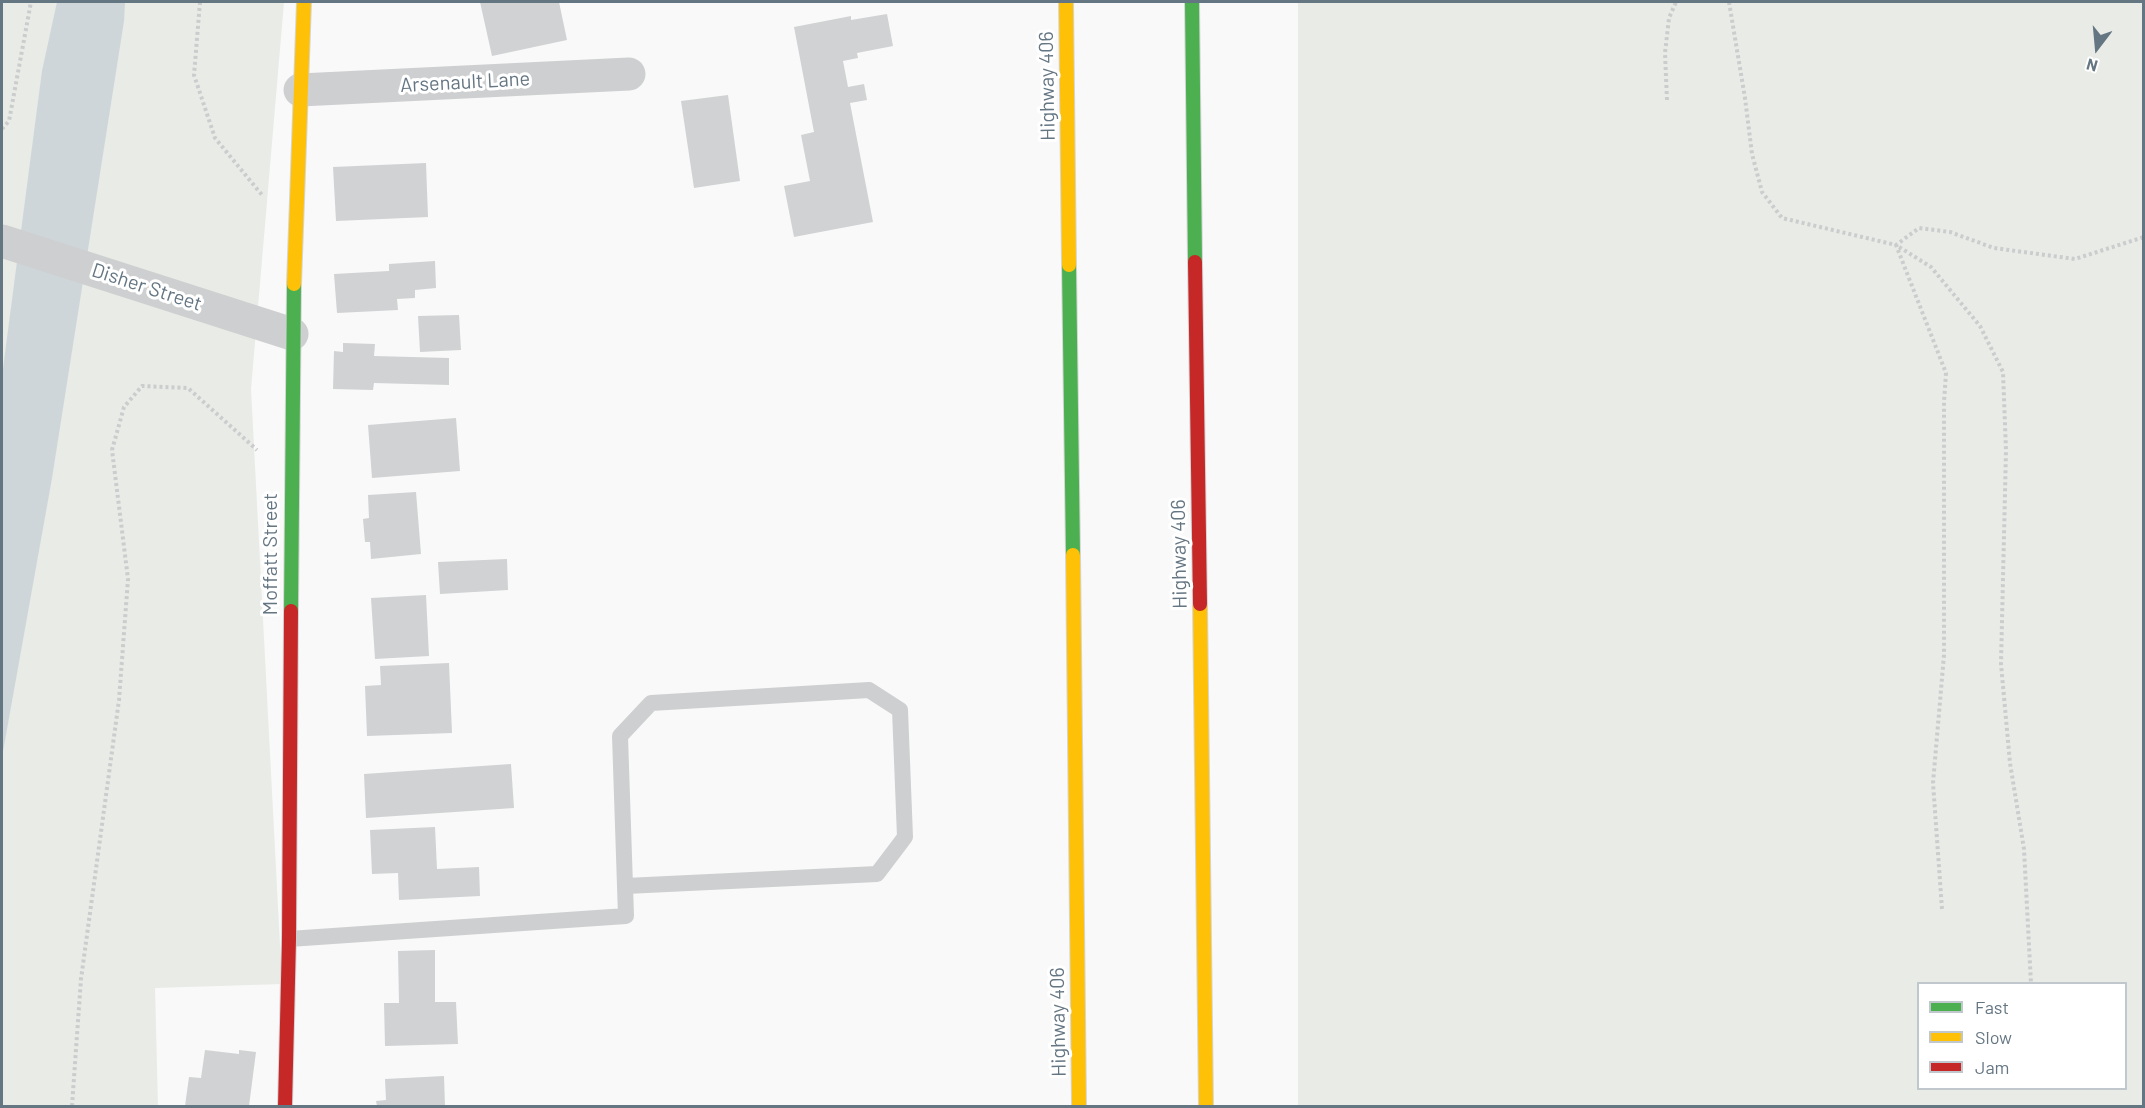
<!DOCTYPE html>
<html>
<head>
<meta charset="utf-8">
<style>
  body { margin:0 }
  #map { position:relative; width:2145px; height:1108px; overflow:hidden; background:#f9f9f9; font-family:Barlow,sans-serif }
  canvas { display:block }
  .frame { position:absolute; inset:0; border:3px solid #657683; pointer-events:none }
  .legend { position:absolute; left:1917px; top:982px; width:210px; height:108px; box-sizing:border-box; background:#fff; border:2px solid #c1c8cd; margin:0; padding:8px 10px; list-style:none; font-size:18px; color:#657683 }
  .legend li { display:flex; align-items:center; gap:12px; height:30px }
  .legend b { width:30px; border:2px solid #c1c8cd }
  .north { position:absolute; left:2067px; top:18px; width:60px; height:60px; -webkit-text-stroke:4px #fff; paint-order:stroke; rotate:196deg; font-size:16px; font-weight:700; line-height:24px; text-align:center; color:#657683 }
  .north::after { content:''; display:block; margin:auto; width:21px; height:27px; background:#657683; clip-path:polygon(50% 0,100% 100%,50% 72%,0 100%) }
</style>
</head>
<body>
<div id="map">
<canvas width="2145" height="1108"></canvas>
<div class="frame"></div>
<ul class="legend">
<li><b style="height:8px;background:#4caf50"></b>Fast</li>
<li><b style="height:8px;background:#ffc107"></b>Slow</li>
<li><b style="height:8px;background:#c62828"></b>Jam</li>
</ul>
<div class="north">N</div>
</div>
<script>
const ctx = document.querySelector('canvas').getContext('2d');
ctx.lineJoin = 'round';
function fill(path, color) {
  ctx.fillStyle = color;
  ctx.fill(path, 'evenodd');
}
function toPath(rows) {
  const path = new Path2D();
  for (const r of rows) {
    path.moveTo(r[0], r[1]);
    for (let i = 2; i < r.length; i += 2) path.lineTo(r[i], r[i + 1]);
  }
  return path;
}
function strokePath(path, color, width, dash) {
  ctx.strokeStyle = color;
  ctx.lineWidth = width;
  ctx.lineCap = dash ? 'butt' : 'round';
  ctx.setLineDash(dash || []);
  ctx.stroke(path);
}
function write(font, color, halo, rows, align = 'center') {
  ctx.font = font + ' Barlow,sans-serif';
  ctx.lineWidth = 6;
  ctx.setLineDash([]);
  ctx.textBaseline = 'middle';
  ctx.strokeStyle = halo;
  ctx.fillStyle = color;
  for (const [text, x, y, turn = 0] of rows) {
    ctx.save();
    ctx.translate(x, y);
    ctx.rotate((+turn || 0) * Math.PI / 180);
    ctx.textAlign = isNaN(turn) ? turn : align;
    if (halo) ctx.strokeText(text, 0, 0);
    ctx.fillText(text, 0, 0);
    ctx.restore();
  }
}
fill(toPath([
  [2,2,284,2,251,389,282,984,155,988,158,1106,2,1106],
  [1298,2,2143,2,2143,1106,1298,1106],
  [1918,984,2126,984,2126,1088,1918,1088]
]), '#e8ebe6');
fill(toPath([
  [57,2,125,2,124,21,52,478,2,757,2,376,42,71]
]), '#ced6d9');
fill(toPath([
  [480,2,559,2,567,40,492,56],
  [887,14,893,46,857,53,858,58,843,61,848,87,864,84,867,100,850,103,873,222,794,237,784,186,810,181,801,135,814,132,794,27,851,16,851,20],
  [728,95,740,181,694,188,681,101],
  [426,163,428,217,336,221,333,167],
  [435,261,436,288,415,290,415,298,397,299,398,310,337,313,334,274,389,271,389,264],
  [459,315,461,350,420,352,418,316],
  [343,343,375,344,374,356,449,358,449,385,374,383,373,390,333,389,334,351,343,352],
  [456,418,460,471,372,478,368,425],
  [416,492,421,554,371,559,370,542,365,542,363,519,369,518,368,495],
  [507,559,508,590,440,594,438,562],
  [426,595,429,656,375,659,371,598],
  [449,663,452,733,367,736,365,686,381,685,380,666],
  [511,764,514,808,366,818,364,774],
  [435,827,437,869,479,867,480,896,399,900,398,873,372,874,370,830],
  [435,950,435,1002,456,1002,458,1044,385,1046,384,1003,399,1003,398,951],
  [205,1050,239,1054,239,1050,256,1052,249,1106,185,1106,189,1077,201,1078],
  [444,1076,445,1106,377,1106,376,1101,386,1100,385,1079]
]), '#d0d2d3');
const fast = toPath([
  [1192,2,1195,262],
  [1069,265,1073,555],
  [291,611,294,284]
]);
const slow = toPath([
  [1066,2,1069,265],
  [294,284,304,2],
  [1073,555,1079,1106],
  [1200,604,1206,1106]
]);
const jam = toPath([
  [1195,262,1200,604],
  [285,1106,289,939,291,611]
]);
strokePath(fast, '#d5d6d7', 16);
strokePath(slow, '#d5d6d7', 16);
strokePath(jam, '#d5d6d7', 16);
strokePath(toPath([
  [200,2,194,75,215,138,262,195],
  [1729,2,1745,98,1752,154,1762,192,1782,218,1896,245,1919,228,1950,232,1994,248,2075,259,2144,237],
  [1667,100,1665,53,1669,18,1676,2],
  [2,129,9,121,31,2],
  [1942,909,1933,783,1944,655,1944,402,1946,373,1896,245,1931,267,1980,326,2003,372,2006,450,2001,664,2010,763,2024,849,2031,984],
  [72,1106,81,979,119,700,128,579,112,450,124,407,142,386,188,388,257,450]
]), '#cbcccd', 4, [3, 3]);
strokePath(toPath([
  [289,939,626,916,620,736,651,703,869,690,900,710,905,837,877,874,626,886]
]), '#cecfd0', 16);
strokePath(toPath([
  [300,90,629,74],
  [2,241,292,334]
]), '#cecfd0', 33);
strokePath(fast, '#4caf50', 14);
strokePath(slow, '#ffc107', 14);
strokePath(jam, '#c62828', 14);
write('20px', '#657683', '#fff', [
  ["Arsenault Lane",465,82,-3],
  ["Highway 406",1047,86,-91],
  ["Disher Street",147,287,18],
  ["Moffatt Street",270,554,-90],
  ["Highway 406",1179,554,-91],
  ["Highway 406",1058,1022,-91]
]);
</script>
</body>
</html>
